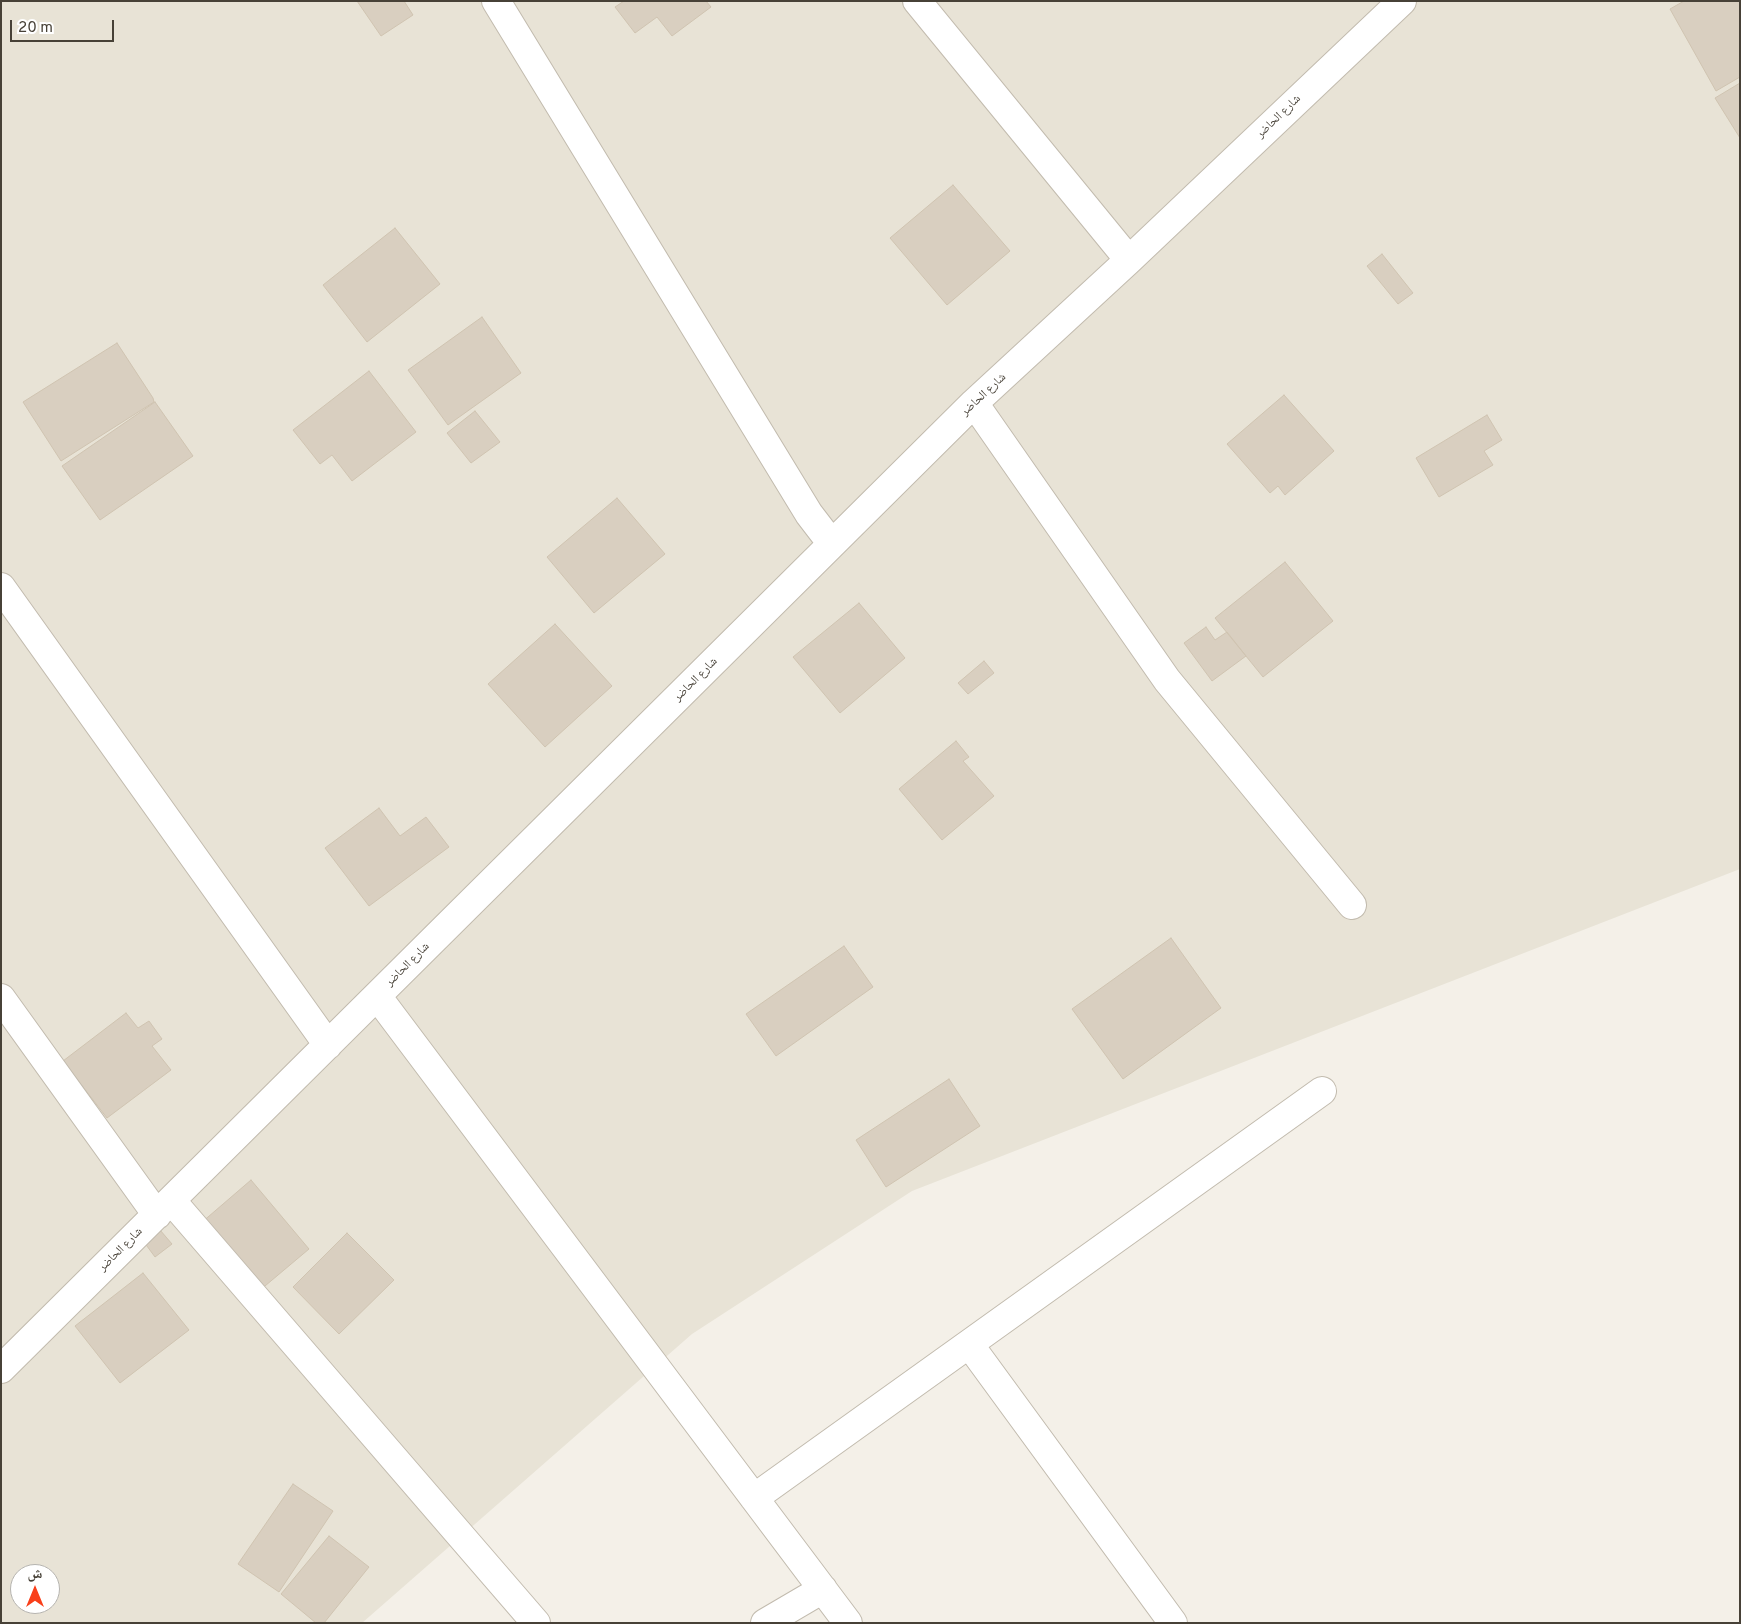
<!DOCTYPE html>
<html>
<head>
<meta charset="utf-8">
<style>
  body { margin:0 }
  #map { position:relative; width:1741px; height:1624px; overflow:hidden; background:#f4f0e8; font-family:Overpass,"Noto Naskh Arabic",sans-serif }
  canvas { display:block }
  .frame { position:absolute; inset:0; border:2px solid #474137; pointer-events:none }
  .north { position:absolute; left:10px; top:1564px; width:50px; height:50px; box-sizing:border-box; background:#fff; border:1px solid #b5b3af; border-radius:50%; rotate:0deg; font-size:14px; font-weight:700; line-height:20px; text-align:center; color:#474137 }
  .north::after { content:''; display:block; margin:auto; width:18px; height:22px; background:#f93f1a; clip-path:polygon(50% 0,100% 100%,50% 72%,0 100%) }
  .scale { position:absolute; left:10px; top:20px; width:104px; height:22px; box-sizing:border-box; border:2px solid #474137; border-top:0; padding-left:6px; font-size:15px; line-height:18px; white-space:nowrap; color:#474137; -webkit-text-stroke:4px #fff; paint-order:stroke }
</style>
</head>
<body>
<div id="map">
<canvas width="1741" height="1624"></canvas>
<div class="frame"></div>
<div class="north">ش</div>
<div class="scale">20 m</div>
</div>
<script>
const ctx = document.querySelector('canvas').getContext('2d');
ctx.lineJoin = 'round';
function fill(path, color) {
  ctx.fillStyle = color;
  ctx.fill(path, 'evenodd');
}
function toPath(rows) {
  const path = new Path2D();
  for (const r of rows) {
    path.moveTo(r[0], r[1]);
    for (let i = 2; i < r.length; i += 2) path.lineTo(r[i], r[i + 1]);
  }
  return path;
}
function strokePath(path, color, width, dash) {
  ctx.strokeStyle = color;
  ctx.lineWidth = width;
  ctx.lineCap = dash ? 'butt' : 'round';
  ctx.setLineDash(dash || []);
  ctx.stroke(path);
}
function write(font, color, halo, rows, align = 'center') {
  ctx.font = font + ' Overpass,"Noto Naskh Arabic",sans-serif';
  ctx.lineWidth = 4;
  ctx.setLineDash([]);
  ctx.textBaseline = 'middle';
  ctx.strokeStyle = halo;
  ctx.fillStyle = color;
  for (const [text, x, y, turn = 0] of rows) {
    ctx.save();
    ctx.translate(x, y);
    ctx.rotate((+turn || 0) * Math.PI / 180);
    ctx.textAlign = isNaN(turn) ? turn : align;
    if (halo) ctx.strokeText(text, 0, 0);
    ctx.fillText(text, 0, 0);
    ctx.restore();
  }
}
fill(toPath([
  [1,1,1740,1,1740,869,912,1191,692,1334,362,1623,1,1623],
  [20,1574,50,1574,50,1604,20,1604]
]), '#e8e3d6');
const building = toPath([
  [357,1,404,1,413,15,381,36,357,1],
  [624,1,706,1,711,7,672,36,657,17,635,33,615,7,624,1],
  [1684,1,1740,1,1740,77,1716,91,1670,9,1684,1],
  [1740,83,1740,138,1715,98,1740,83],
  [953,185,1010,251,947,305,890,238,953,185],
  [395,228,440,284,367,342,323,285,395,228],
  [1382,254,1413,293,1398,304,1367,266,1382,254],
  [482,317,521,373,448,425,408,370,482,317],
  [117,343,153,398,154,402,61,461,23,402,117,343],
  [369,371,416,432,352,481,332,455,320,464,293,430,369,371],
  [1284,395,1334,451,1285,495,1278,486,1270,493,1227,444,1284,395],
  [155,402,193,456,100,520,62,466,155,402],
  [475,411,500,442,471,463,447,433,475,411],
  [1487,415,1502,440,1484,451,1493,465,1439,497,1416,458,1487,415],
  [617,498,665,554,594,613,547,557,617,498],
  [1285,562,1333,621,1263,677,1215,618,1285,562],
  [859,603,905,658,840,713,793,657,859,603],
  [555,624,612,686,545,747,488,684,555,624],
  [1206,627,1215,640,1227,632,1246,656,1212,681,1184,643,1206,627],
  [984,661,994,673,968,694,958,683,984,661],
  [956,741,969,757,963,761,994,796,942,840,899,789,956,741],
  [379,808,400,836,426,817,449,847,369,906,325,848,379,808],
  [1171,938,1221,1008,1123,1079,1072,1009,1171,938],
  [844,946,873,987,776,1056,746,1014,844,946],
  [126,1013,138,1028,149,1021,162,1039,152,1046,171,1070,107,1118,63,1061,126,1013],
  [949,1079,980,1126,886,1187,856,1140,949,1079],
  [251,1180,309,1249,259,1291,201,1223,251,1180],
  [160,1230,172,1244,155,1257,144,1242,160,1230],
  [347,1233,394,1280,339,1334,293,1287,347,1233],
  [143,1273,189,1330,120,1383,75,1326,143,1273],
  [293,1484,333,1511,279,1592,238,1564,293,1484],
  [329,1536,369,1567,324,1623,316,1623,281,1594,329,1536]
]);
fill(building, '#d9cfc0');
strokePath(building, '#d0c4b1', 1);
const minor = toPath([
  [496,1,809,514,832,544],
  [917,1,1129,260],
  [974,403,1167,680,1352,905],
  [1,587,328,1045],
  [377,996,848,1623],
  [1,998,157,1215],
  [171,1200,536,1623],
  [969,1344,1173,1623],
  [1,1369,974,403,1129,260,1402,1],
  [754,1498,1322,1091],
  [765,1623,823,1589]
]);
strokePath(minor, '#c2bbae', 30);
strokePath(minor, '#fff', 28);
write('12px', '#474137', '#fff', [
  ["شارع الحاضر",1279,117,-44],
  ["شارع الحاضر",984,395,-43],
  ["شارع الحاضر",696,680,-45],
  ["شارع الحاضر",408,965,-45],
  ["شارع الحاضر",121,1250,-45]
]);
</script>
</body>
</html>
